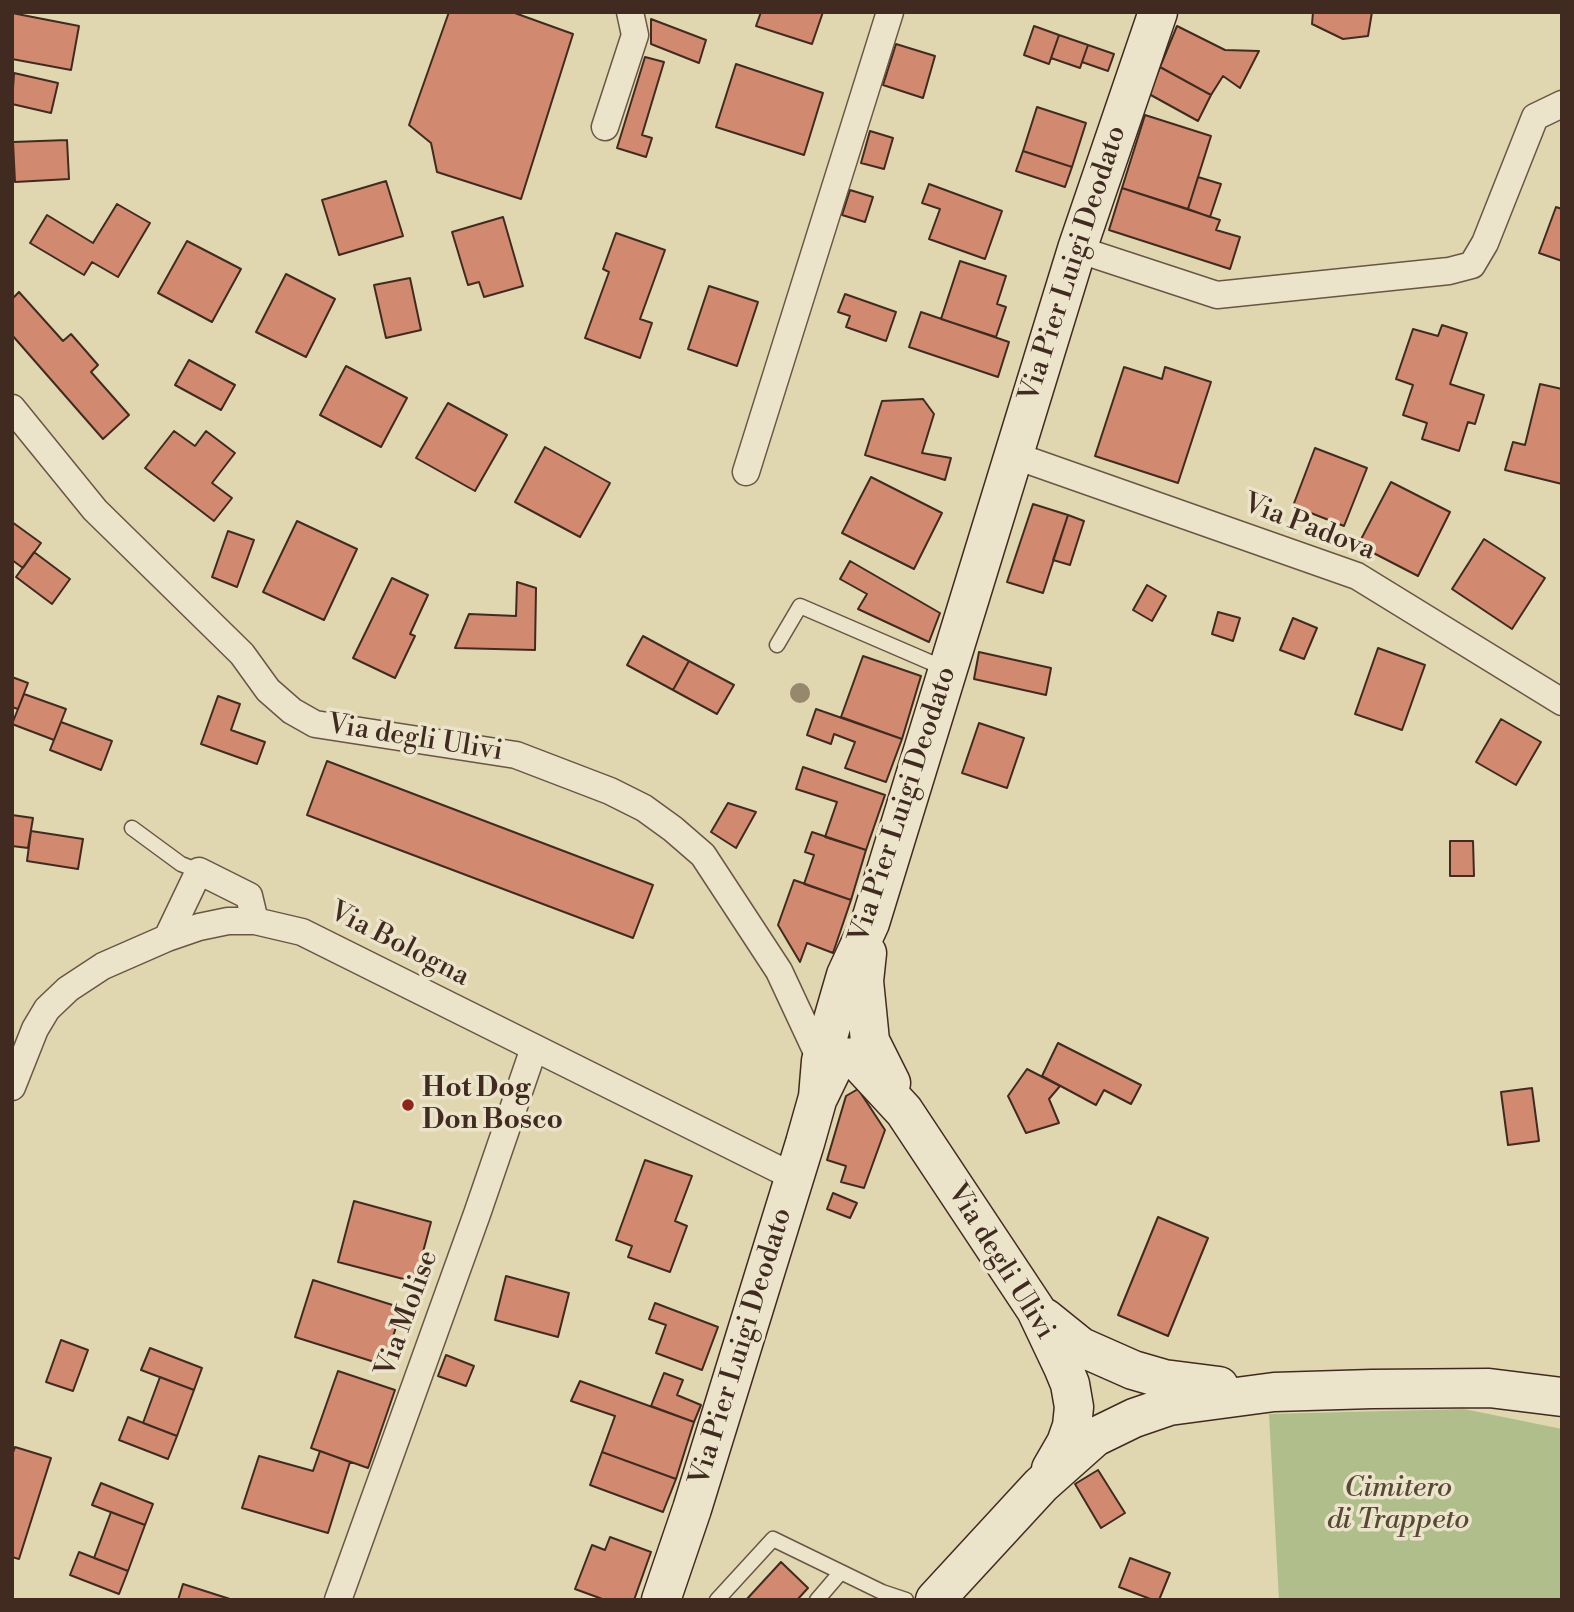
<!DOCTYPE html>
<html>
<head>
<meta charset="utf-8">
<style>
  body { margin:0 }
  #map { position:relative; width:1574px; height:1612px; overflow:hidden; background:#e0d6af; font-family:"Libre Bodoni",serif }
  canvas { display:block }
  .frame { position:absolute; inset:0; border:14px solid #412b21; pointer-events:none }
</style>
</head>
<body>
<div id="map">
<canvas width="1574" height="1612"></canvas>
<div class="frame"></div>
</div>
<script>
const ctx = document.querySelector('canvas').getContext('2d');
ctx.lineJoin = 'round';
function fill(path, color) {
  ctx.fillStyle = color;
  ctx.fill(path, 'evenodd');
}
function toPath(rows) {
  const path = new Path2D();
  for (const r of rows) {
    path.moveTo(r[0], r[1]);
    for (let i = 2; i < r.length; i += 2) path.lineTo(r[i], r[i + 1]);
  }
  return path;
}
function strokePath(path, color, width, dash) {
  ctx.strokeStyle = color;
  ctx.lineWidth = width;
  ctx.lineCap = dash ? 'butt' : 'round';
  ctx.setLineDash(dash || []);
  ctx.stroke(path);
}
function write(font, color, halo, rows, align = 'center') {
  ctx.font = font + ' "Libre Bodoni",serif';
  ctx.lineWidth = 7;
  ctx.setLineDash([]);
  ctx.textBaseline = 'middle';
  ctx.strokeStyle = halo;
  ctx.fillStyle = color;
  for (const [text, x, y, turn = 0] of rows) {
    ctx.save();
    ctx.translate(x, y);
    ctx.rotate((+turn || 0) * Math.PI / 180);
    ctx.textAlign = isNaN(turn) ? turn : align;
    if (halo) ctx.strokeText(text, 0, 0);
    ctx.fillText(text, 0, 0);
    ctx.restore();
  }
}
fill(toPath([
  [1464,1409,1562,1429,1562,1600,1279,1600,1269,1414]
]), '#b0be8c');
const building = toPath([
  [449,12,512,12,573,34,521,199,437,172,431,143,409,125,449,12],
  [761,12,823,12,812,44,756,26,761,12],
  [1313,12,1372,12,1368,36,1343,39,1312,24,1313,12],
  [12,13,79,26,71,70,12,59,12,13],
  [651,19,706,40,699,63,651,44,651,19],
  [1034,26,1059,35,1049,64,1024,55,1034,26],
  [1177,26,1225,50,1259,51,1240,88,1223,76,1211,95,1160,67,1177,26],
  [1059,35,1088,45,1080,68,1051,58,1059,35],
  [896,44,935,56,923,98,883,85,896,44],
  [1088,45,1114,54,1108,71,1082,62,1088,45],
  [645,57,664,62,642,135,652,138,646,157,617,148,645,57],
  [736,64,823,93,804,155,716,127,736,64],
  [1160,67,1211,95,1198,121,1149,94,1160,67],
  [14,73,58,83,51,113,12,104,14,73],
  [1037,107,1086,123,1072,167,1023,151,1037,107],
  [1145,115,1211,136,1188,209,1122,188,1145,115],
  [870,131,893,138,884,169,861,163,870,131],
  [67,140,69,179,15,182,13,142,67,140],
  [1023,151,1072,167,1065,187,1016,171,1023,151],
  [1198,177,1221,184,1210,217,1188,209,1198,177],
  [386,181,403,236,339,255,322,200,386,181],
  [929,184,1002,211,985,259,929,239,940,209,922,203,929,184],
  [1122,188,1220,220,1216,230,1240,237,1230,269,1109,230,1122,188],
  [850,190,873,197,865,222,842,215,850,190],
  [117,204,150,223,118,277,92,262,84,275,30,243,47,215,93,243,117,204],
  [1556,207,1562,209,1562,261,1539,253,1556,207],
  [503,217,523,286,484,297,479,282,468,285,452,232,503,217],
  [616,233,665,250,640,319,652,323,640,358,585,338,609,272,603,269,616,233],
  [187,241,241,269,212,322,158,293,187,241],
  [960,261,1006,276,997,304,1006,307,996,337,941,319,960,261],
  [286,274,335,299,306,357,256,332,286,274],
  [410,278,421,330,386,338,374,285,410,278],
  [709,286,758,302,737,366,688,349,709,286],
  [19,292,63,341,71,334,98,365,91,372,129,415,103,439,12,335,12,299,19,292],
  [845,294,896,312,886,341,846,327,850,316,838,312,845,294],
  [921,312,1009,342,998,377,909,347,921,312],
  [1442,325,1467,333,1450,384,1484,395,1475,424,1468,422,1459,451,1422,439,1427,423,1403,415,1413,385,1396,379,1413,329,1438,336,1442,325],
  [189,360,235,385,221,410,175,385,189,360],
  [346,366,407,398,381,447,320,415,346,366],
  [1124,367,1162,379,1165,367,1211,382,1178,483,1095,456,1124,367],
  [1540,384,1562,389,1562,484,1505,470,1513,442,1525,445,1540,384],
  [923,399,934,414,922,453,951,458,945,480,865,455,882,401,923,399],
  [448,403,507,435,475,491,416,458,448,403],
  [174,431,195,446,206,431,235,453,212,483,232,498,214,521,145,468,174,431],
  [545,447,610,483,580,537,515,502,545,447],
  [1315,448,1367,468,1344,526,1293,506,1315,448],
  [871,477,942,513,914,569,842,533,871,477],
  [1391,482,1450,512,1418,576,1358,545,1391,482],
  [1033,504,1068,515,1043,593,1007,582,1033,504],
  [1068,515,1084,521,1070,565,1053,560,1068,515],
  [297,521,357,549,324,620,263,592,297,521],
  [12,522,41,543,23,568,12,560,12,522],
  [228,531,254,540,237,587,212,577,228,531],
  [1484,539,1545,578,1512,629,1452,589,1484,539],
  [34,552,70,579,52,604,16,577,34,552],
  [850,561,940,613,929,642,858,609,867,594,840,579,850,561],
  [392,578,428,595,410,634,415,636,395,678,353,658,392,578],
  [517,582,536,588,535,650,455,648,469,614,516,616,517,582],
  [1147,585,1166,596,1152,621,1133,610,1147,585],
  [1218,612,1240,618,1233,641,1212,634,1218,612],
  [1293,618,1317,628,1304,659,1280,650,1293,618],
  [643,636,689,661,673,690,627,665,643,636],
  [1378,648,1425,665,1402,730,1355,714,1378,648],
  [979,652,1051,668,1046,695,974,679,979,652],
  [863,656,921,676,902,739,841,717,863,656],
  [689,661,734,685,717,714,673,690,689,661],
  [12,677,28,683,18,709,12,707,12,677],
  [24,694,66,709,54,740,12,724,24,694],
  [218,696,240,704,231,730,265,742,257,764,201,744,218,696],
  [816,709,902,739,886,782,845,768,855,742,834,734,831,744,807,735,816,709],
  [1501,719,1541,742,1516,785,1476,762,1501,719],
  [61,722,112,741,101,770,50,750,61,722],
  [979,723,1024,738,1007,788,962,773,979,723],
  [327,761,653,885,633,938,307,815,327,761],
  [803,767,885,795,866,850,825,837,837,802,796,789,803,767],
  [728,803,756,812,736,848,711,832,728,803],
  [12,815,33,818,28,848,12,846,12,815],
  [31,831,83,839,78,869,27,861,31,831],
  [812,832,866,850,851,900,804,884,814,855,805,852,812,832],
  [1450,841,1473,841,1474,876,1450,876,1450,841],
  [794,880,851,900,833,953,807,943,800,962,778,925,794,880],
  [1058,1043,1141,1085,1131,1104,1104,1090,1096,1105,1042,1076,1058,1043],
  [1027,1069,1060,1086,1049,1099,1059,1123,1026,1133,1008,1096,1027,1069],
  [1532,1088,1539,1141,1508,1145,1501,1092,1532,1088],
  [858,1089,885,1130,864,1188,841,1182,846,1166,827,1160,846,1096,858,1089],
  [645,1160,692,1176,675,1221,687,1226,670,1272,628,1257,632,1246,616,1240,645,1160],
  [833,1193,857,1203,850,1218,827,1209,833,1193],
  [354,1201,431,1222,415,1282,338,1262,354,1201],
  [1158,1217,1208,1238,1168,1336,1118,1315,1158,1217],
  [506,1276,569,1293,558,1337,495,1320,506,1276],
  [313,1280,402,1308,384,1365,295,1337,313,1280],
  [655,1303,718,1327,702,1370,656,1353,666,1325,649,1319,655,1303],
  [61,1340,88,1350,73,1391,46,1382,61,1340],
  [150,1348,202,1368,194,1390,141,1370,150,1348],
  [446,1355,474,1366,466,1386,438,1376,446,1355],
  [338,1371,395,1390,368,1468,311,1448,338,1371],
  [664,1373,683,1380,677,1395,701,1405,694,1422,651,1406,664,1373],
  [160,1377,194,1390,177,1436,143,1423,160,1377],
  [580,1381,694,1422,676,1479,602,1452,615,1416,571,1401,580,1381],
  [128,1417,177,1436,168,1459,119,1440,128,1417],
  [15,1447,51,1458,19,1559,12,1557,12,1455,15,1447],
  [320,1451,350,1462,328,1533,242,1508,259,1456,313,1471,320,1451],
  [602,1452,676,1479,663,1512,590,1485,602,1452],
  [1098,1470,1125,1513,1101,1528,1075,1484,1098,1470],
  [101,1483,153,1504,145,1525,92,1505,101,1483],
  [111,1512,145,1525,128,1571,94,1558,111,1512],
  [610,1537,651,1552,634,1600,605,1600,575,1589,592,1545,605,1550,610,1537],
  [79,1552,128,1571,119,1594,70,1575,79,1552],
  [1130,1558,1170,1573,1159,1600,1153,1600,1119,1587,1130,1558],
  [781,1562,808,1588,797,1600,746,1600,781,1562],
  [183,1584,233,1600,178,1600,183,1584]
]);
fill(building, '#d18a6f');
strokePath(building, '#412b21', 2);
const lane = toPath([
  [777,645,800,606,946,669],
  [132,828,181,864,199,871],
  [717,1600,773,1539,882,1592,906,1600],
  [817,1600,841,1572]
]);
const street = toPath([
  [605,127,635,35,630,12],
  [1077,249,1217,295,1449,271,1472,265,1485,243,1535,117,1562,104],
  [12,408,95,510,242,654,268,690,292,711,315,724,516,755,610,791,644,808,673,829,703,855,779,971,821,1061],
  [1013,455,1357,576,1562,702],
  [746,472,890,12],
  [167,938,199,871,249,896,255,921],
  [12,1087,35,1029,47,1009,68,989,103,966,167,938,199,927,228,921,255,921,302,932,794,1177],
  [338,1600,477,1214,534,1048]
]);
const secondary = toPath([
  [867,953,864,981,870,1041,891,1083],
  [819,1096,834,1065,842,1057,855,1058,904,1111,1036,1310,1063,1367,1070,1384,1074,1407,1072,1426,1066,1443,1051,1469],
  [1045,1318,1081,1347,1133,1370,1164,1379,1219,1386],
  [661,1600,692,1509,805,1143,818,1097,821,1061,846,975,870,923,1077,249,1158,12],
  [935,1600,1041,1485,1095,1437,1134,1418,1169,1406,1274,1392,1372,1389,1489,1388,1562,1397]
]);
strokePath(lane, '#695644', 17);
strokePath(street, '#695644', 29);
strokePath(secondary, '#412b21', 41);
strokePath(lane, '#ebe4cb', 14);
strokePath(street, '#ebe4cb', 26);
strokePath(secondary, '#ebe4cb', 38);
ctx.fillStyle = '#95886c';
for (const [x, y] of [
  [800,693]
]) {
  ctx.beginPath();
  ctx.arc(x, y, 10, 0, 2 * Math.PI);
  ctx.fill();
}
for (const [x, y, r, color] of [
  [408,1105,7,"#8f2418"]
]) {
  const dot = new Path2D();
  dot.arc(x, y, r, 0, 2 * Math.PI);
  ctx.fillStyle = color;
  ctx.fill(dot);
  strokePath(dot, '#ebe4cb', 2.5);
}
write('28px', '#412b21', '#ebe4cb', [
  ["Via Pier Luigi Deodato",1074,264,-72],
  ["Via Padova",1309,528,21],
  ["Via degli Ulivi",415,739,9],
  ["Via Pier Luigi Deodato",904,805,-72],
  ["Via Bologna",399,945,27],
  ["Via degli Ulivi",1000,1262,58],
  ["Via Molise",408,1314,-70],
  ["Via Pier Luigi Deodato",742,1347,-73]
]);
write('bold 28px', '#412b21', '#ebe4cb', [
  ["Hot Dog",422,1089],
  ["Don Bosco",422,1121]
], 'left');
write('italic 28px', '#574836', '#ebe4cb', [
  ["Cimitero",1398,1489],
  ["di Trappeto",1398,1521]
]);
</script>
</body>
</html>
